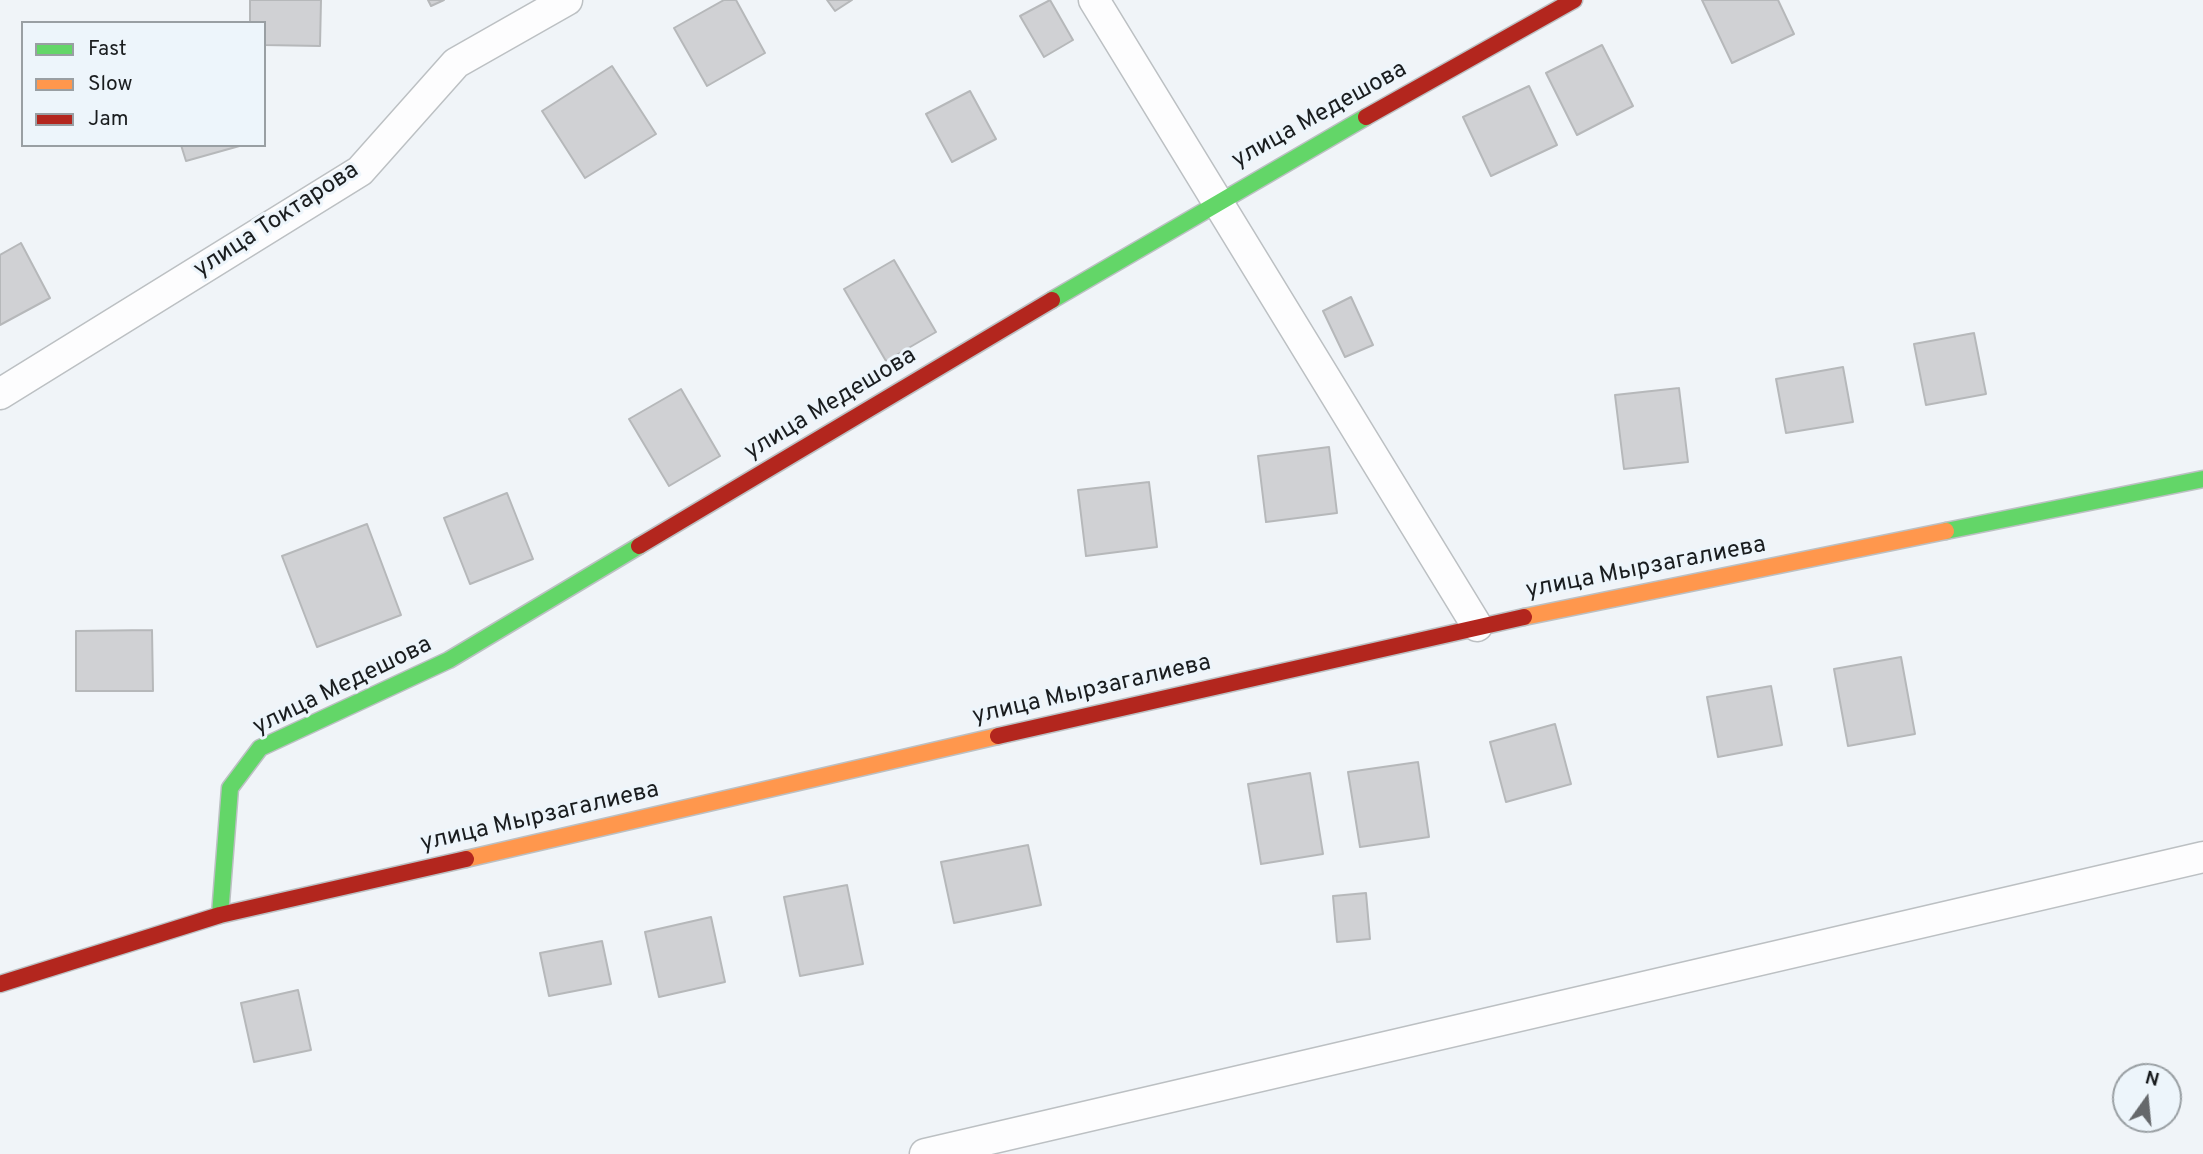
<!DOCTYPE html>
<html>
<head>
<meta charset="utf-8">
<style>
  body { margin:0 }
  #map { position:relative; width:2203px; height:1154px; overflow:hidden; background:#f0f4f8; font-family:Overpass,sans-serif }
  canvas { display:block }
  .legend { position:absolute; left:21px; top:21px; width:245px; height:126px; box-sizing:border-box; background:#edf5fb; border:2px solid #999fa3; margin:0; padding:9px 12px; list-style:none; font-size:21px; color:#1a1d1f }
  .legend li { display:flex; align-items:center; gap:14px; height:35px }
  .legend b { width:35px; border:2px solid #999fa3 }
  .north { position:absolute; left:2112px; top:1063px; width:70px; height:70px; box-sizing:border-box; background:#edf5fb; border:2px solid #999fa3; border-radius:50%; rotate:15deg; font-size:19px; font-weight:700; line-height:28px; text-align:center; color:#1a1d1f }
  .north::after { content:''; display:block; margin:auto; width:24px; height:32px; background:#65686b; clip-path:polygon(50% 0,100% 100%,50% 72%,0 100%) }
</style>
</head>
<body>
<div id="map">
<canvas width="2203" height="1154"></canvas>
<ul class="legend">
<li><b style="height:9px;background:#63d668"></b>Fast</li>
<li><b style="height:9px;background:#ff974d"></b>Slow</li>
<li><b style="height:9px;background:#b3261e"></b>Jam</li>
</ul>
<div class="north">N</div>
</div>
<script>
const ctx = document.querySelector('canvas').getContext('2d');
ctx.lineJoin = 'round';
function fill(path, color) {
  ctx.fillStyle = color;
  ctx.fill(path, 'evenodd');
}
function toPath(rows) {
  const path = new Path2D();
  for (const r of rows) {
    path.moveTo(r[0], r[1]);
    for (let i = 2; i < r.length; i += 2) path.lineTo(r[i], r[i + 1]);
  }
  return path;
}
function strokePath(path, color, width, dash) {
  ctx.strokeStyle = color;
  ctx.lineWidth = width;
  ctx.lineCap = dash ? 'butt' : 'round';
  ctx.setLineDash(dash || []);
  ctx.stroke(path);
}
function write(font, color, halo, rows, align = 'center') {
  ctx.font = font + ' Overpass,sans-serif';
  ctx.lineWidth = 6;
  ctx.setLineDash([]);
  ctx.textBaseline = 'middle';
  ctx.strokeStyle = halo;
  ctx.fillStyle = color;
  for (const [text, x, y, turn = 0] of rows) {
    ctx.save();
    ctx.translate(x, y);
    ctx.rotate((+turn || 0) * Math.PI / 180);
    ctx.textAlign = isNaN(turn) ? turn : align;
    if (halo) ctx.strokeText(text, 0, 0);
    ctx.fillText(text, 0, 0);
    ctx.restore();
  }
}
const building = toPath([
  [250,0,321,0,320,46,264,45,264,23,250,23,250,0],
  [428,0,444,0,431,6,428,0],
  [724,0,736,0,765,53,707,86,674,28,724,0],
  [827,0,852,0,835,11,827,0],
  [1050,0,1073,40,1044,57,1020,16,1050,0],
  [1702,0,1778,0,1794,34,1732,63,1702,0],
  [1602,45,1633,106,1577,135,1546,73,1602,45],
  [612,66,656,134,585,178,542,111,612,66],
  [1529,86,1557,145,1491,176,1463,117,1529,86],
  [970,91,996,139,952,162,926,114,970,91],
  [181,145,243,145,186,161,181,145],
  [21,243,50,298,0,325,0,255,21,243],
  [894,260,936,332,886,361,844,289,894,260],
  [1351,297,1373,345,1345,357,1323,311,1351,297],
  [1974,333,1986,394,1926,405,1914,344,1974,333],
  [1843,367,1853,422,1786,433,1776,379,1843,367],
  [1679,388,1688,462,1624,469,1615,395,1679,388],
  [681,389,720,456,669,486,629,419,681,389],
  [1329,447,1337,513,1266,522,1258,456,1329,447],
  [1149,482,1157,547,1086,556,1078,490,1149,482],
  [507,493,533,559,470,584,444,518,507,493],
  [367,524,401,615,317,647,282,556,367,524],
  [152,630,153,691,76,691,76,631,152,630],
  [1901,657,1915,734,1848,746,1834,669,1901,657],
  [1771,686,1782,745,1718,757,1707,697,1771,686],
  [1555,724,1571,784,1506,802,1490,742,1555,724],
  [1418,762,1429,837,1360,847,1348,772,1418,762],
  [1310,773,1323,854,1261,864,1248,784,1310,773],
  [1028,845,1041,905,954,923,941,862,1028,845],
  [847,885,863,964,800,976,784,897,847,885],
  [1366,893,1370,939,1337,942,1333,896,1366,893],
  [711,917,725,982,659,997,645,932,711,917],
  [602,941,611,984,549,996,540,953,602,941],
  [298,990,311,1050,254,1062,241,1003,298,990]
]);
fill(building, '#d0d1d4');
strokePath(building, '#b6b8ba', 2);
const street = toPath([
  [1094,0,1477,626],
  [0,394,360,171,456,63,567,0],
  [925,1154,2203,857]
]);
const fast = toPath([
  [1052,300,1366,117],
  [1946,531,2203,479],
  [220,915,230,788,260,748,449,660,639,546]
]);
const slow = toPath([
  [1524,617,1946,531],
  [466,859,998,736]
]);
const jam = toPath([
  [1366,117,1574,0],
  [639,546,1052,300],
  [998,736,1524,617],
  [0,984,220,915,466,859]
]);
strokePath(street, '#bcc0c3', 33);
strokePath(fast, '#bcc0c3', 19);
strokePath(slow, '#bcc0c3', 19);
strokePath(jam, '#bcc0c3', 19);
strokePath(street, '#fdfdfe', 30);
strokePath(fast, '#63d668', 16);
strokePath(slow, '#ff974d', 16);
strokePath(jam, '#b3261e', 16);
write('24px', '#1a1d1f', '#edf5fb', [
  ["улица Медешова",1320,116,-29],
  ["улица Токтарова",277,221,-33],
  ["улица Медешова",831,405,-31],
  ["улица Мырзагалиева",1646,569,-11],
  ["улица Медешова",343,687,-26],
  ["улица Мырзагалиева",1092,691,-13],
  ["улица Мырзагалиева",540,818,-13]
]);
</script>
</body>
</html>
